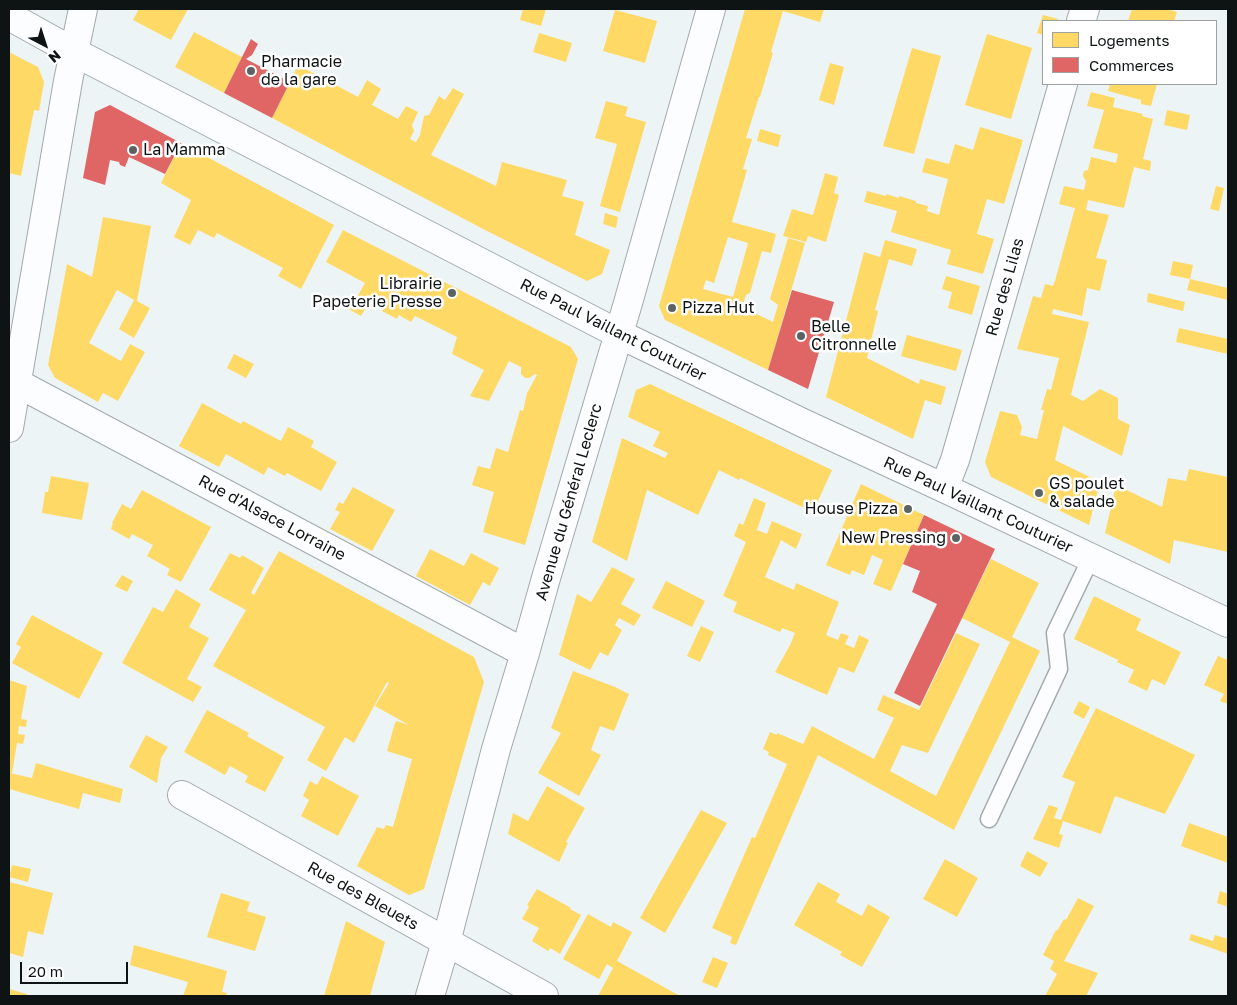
<!DOCTYPE html>
<html>
<head>
<meta charset="utf-8">
<style>
  body { margin:0 }
  #map { position:relative; width:1237px; height:1005px; overflow:hidden; background:#ecf4f6; font-family:"Golos Text",sans-serif }
  canvas { display:block }
  .frame { position:absolute; inset:0; border:10px solid #0e1314; pointer-events:none }
  .legend { position:absolute; left:1042px; top:20px; width:175px; height:65px; box-sizing:border-box; background:#fff; border:1px solid #9fa1a1; margin:0; padding:6px 9px; list-style:none; font-size:15px; color:#0e1314 }
  .legend li { display:flex; align-items:center; gap:10px; height:25px }
  .legend b { width:25px; border:1px solid #9fa1a1 }
  .north { position:absolute; left:20px; top:20px; width:50px; height:50px; -webkit-text-stroke:4px #fff; paint-order:stroke; rotate:140deg; font-size:14px; font-weight:700; line-height:20px; text-align:center; color:#0e1314 }
  .north::after { content:''; display:block; margin:auto; width:18px; height:22px; background:#0e1314; clip-path:polygon(50% 0,100% 100%,50% 72%,0 100%) }
  .scale { position:absolute; left:20px; top:962px; width:108px; height:22px; box-sizing:border-box; border:2px solid #0e1314; border-top:0; padding-left:6px; font-size:15px; line-height:18px; white-space:nowrap; color:#0e1314; -webkit-text-stroke:4px #fff; paint-order:stroke }
</style>
</head>
<body>
<div id="map">
<canvas width="1237" height="1005"></canvas>
<div class="frame"></div>
<ul class="legend">
<li><b style="height:14px;background:#ffd966"></b>Logements</li>
<li><b style="height:14px;background:#e06666"></b>Commerces</li>
</ul>
<div class="north">N</div>
<div class="scale">20 m</div>
</div>
<script>
const ctx = document.querySelector('canvas').getContext('2d');
ctx.lineJoin = 'round';
function fill(path, color) {
  ctx.fillStyle = color;
  ctx.fill(path, 'evenodd');
}
function toPath(rows) {
  const path = new Path2D();
  for (const r of rows) {
    path.moveTo(r[0], r[1]);
    for (let i = 2; i < r.length; i += 2) path.lineTo(r[i], r[i + 1]);
  }
  return path;
}
function strokePath(path, color, width, dash) {
  ctx.strokeStyle = color;
  ctx.lineWidth = width;
  ctx.lineCap = dash ? 'butt' : 'round';
  ctx.setLineDash(dash || []);
  ctx.stroke(path);
}
function write(font, color, halo, rows, align = 'center') {
  ctx.font = font + ' "Golos Text",sans-serif';
  ctx.lineWidth = 5;
  ctx.setLineDash([]);
  ctx.textBaseline = 'middle';
  ctx.strokeStyle = halo;
  ctx.fillStyle = color;
  for (const [text, x, y, turn = 0] of rows) {
    ctx.save();
    ctx.translate(x, y);
    ctx.rotate((+turn || 0) * Math.PI / 180);
    ctx.textAlign = isNaN(turn) ? turn : align;
    if (halo) ctx.strokeText(text, 0, 0);
    ctx.fillText(text, 0, 0);
    ctx.restore();
  }
}
fill(toPath([
  [139,9,188,9,171,40,133,20],
  [523,9,546,9,541,26,520,20],
  [745,9,824,9,820,22,783,11,771,52,773,53,760,97,759,97,746,138,752,139,743,169,747,170,732,222,776,234,771,253,762,251,750,293,746,295,742,307,773,322,778,305,770,299,788,238,805,243,768,370,665,320,659,306],
  [728,237,748,243,733,297,703,289,706,280,714,283],
  [1132,9,1167,9,1177,12,1174,21,1128,21],
  [615,10,657,21,645,63,603,51],
  [1043,15,1058,19,1057,21,1043,21,1043,35,1037,33],
  [194,32,242,57,224,93,175,67],
  [539,33,572,43,566,62,533,52],
  [987,34,1032,48,1011,119,965,105],
  [912,48,941,56,914,154,883,146],
  [9,52,38,67,44,82,39,111,34,110,21,176,9,173],
  [830,63,844,67,834,105,819,100],
  [298,65,358,97,367,80,381,89,372,105,398,119,406,106,418,112,412,125,414,131,410,139,416,142,420,135,424,116,429,115,439,96,445,100,453,88,464,94,431,155,496,186,502,162,567,180,562,196,584,202,575,235,610,250,602,274,587,281,483,229,272,118],
  [1110,84,1157,84,1151,106,1141,104,1141,100,1108,91],
  [1091,92,1115,98,1113,107,1143,114,1142,116,1153,119,1143,159,1151,161,1150,171,1134,167,1124,208,1088,200,1086,210,1109,215,1096,258,1107,260,1100,291,1087,288,1082,316,1053,309,1052,314,1089,322,1071,395,1083,401,1100,389,1118,398,1118,419,1130,425,1122,456,1063,426,1055,460,1100,482,1089,525,991,477,985,462,1000,411,1017,415,1022,427,1020,435,1037,439,1044,410,1041,410,1047,389,1051,390,1059,358,1017,349,1033,296,1041,298,1045,284,1053,286,1055,281,1075,208,1059,204,1064,186,1084,190,1086,181,1083,176,1084,171,1088,170,1091,157,1116,163,1118,154,1093,148,1104,110,1087,106],
  [606,101,628,107,625,116,646,122,620,212,600,206,617,144,595,138],
  [1167,110,1190,115,1187,130,1164,125],
  [980,127,1023,140,1004,204,987,199,977,234,994,239,983,274,947,264,951,250,891,232,897,211,864,202,867,191,886,196,886,194,899,198,899,196,916,201,916,203,928,206,927,211,939,215,948,179,922,172,926,158,949,164,955,144,973,150],
  [760,129,781,135,778,147,757,141],
  [181,143,334,225,301,289,278,276,283,268,217,233,214,238,198,230,190,245,174,237,191,200,161,183],
  [825,173,838,177,834,193,839,195,826,242,808,236,806,242,783,236,792,209,813,215],
  [1216,186,1224,188,1219,211,1210,209],
  [605,213,618,217,616,228,603,224],
  [103,217,151,226,137,301,150,308,134,338,119,329,134,300,117,290,89,343,121,361,130,344,145,352,118,401,103,393,98,402,55,378,48,365,67,264,92,277],
  [343,230,571,347,578,359,525,545,483,532,494,492,472,485,478,466,490,469,496,448,508,452,520,410,523,411,527,393,537,375,535,374,529,378,525,378,521,374,521,367,509,361,489,401,470,396,484,370,452,354,457,337,415,316,411,322,399,315,397,319,382,311,384,307,370,300,361,316,350,310,365,283,326,262],
  [885,240,917,249,912,266,889,259,875,310,878,311,867,358,919,384,920,379,946,387,941,405,925,400,913,439,826,397,864,252,880,257],
  [1173,261,1193,265,1190,279,1170,275],
  [946,276,980,286,972,315,948,308,952,292,942,289],
  [1190,279,1228,288,1228,300,1187,290],
  [1148,293,1185,302,1183,311,1147,302],
  [1179,328,1228,339,1228,354,1176,342],
  [907,335,962,350,956,371,901,356],
  [234,354,254,364,246,378,227,368],
  [650,384,832,470,813,512,740,478,739,480,719,470,698,515,647,490,627,561,592,542,622,438,665,458,668,453,653,446,660,432,628,417,636,390],
  [202,403,241,424,243,421,281,441,288,427,314,441,311,447,337,462,321,491,287,473,285,476,268,467,264,475,226,454,219,467,179,446],
  [1189,469,1228,477,1228,552,1174,540,1170,564,1105,533,1116,485,1162,507,1168,478,1186,481],
  [51,476,89,483,82,520,42,513,45,492,48,492],
  [861,484,924,515,891,591,873,584,883,560,872,555,864,575,852,570,850,575,826,565],
  [353,487,395,510,372,551,330,529,340,512,335,510,339,502,343,504],
  [142,490,211,527,181,582,167,575,170,569,147,556,153,545,132,534,129,539,111,529,113,523,112,523,122,504,131,509],
  [754,498,766,503,757,530,767,534,772,521,802,534,796,549,781,540,765,577,794,590,796,583,839,602,826,635,838,640,841,633,849,636,845,644,854,648,859,635,869,640,854,673,839,667,827,695,775,672,790,645,795,633,782,628,780,632,733,612,737,602,723,596,746,542,734,536,739,523,743,525],
  [430,549,464,566,471,553,499,568,490,586,483,582,470,605,416,576],
  [279,551,474,657,484,682,424,889,409,895,357,866,377,827,384,829,386,825,393,827,412,759,387,751,395,723,397,721,409,725,375,706,389,683,387,682,354,743,345,737,326,771,307,760,325,727,213,666,246,610,209,590,230,553,240,558,242,555,264,568,251,593,254,595],
  [991,559,1039,583,1012,637,1040,651,954,830,818,755,736,945,730,943,732,937,712,928,752,837,755,838,787,764,768,755,769,752,763,749,770,732,777,735,777,733,803,744,812,726,874,759,894,718,877,710,883,695,919,710,956,633,980,644,928,753,902,745,890,771,936,796,1010,642,962,618],
  [612,567,635,579,621,604,641,615,634,626,619,618,615,625,622,630,608,656,600,652,590,670,559,655,577,594,591,602],
  [122,575,133,581,127,592,115,586],
  [666,581,705,601,692,627,652,608],
  [176,589,201,604,189,627,209,638,187,679,202,687,193,702,122,663,153,607,163,612],
  [1094,596,1141,619,1136,630,1181,652,1165,685,1152,679,1147,691,1128,682,1134,670,1117,662,1118,660,1074,639],
  [32,615,103,653,79,699,12,663,21,647,16,644],
  [701,626,714,632,700,662,687,656],
  [1218,656,1228,660,1228,704,1220,701,1224,694,1204,685],
  [573,671,615,687,629,694,614,731,600,726,591,750,601,755,579,796,538,773,561,733,551,728],
  [9,680,27,686,21,719,27,720,26,727,19,726,18,734,25,735,23,744,17,743,12,773,9,773],
  [1079,701,1090,707,1084,719,1073,713],
  [1096,708,1195,755,1189,767,1165,814,1115,796,1101,834,1063,821,1059,834,1063,835,1059,848,1033,839,1049,805,1058,808,1054,818,1061,820,1075,782,1062,777],
  [207,710,249,733,247,736,284,757,265,792,245,782,248,776,230,766,225,775,184,752],
  [146,735,168,747,161,758,157,783,129,767],
  [36,763,123,789,120,803,83,793,79,809,9,789,9,779,10,773,32,778],
  [322,776,359,796,338,836,301,816,309,800,303,796,310,781,317,785],
  [547,786,585,808,566,842,568,843,559,862,508,834,513,813,528,821],
  [701,810,727,823,665,933,640,918],
  [1189,823,1228,837,1228,863,1181,846],
  [1027,851,1048,863,1040,877,1020,866],
  [945,859,978,878,957,917,923,899],
  [12,865,31,869,28,882,9,877],
  [9,882,53,893,43,935,28,931,23,957,9,953],
  [818,882,840,894,836,902,862,916,868,904,890,917,862,967,840,955,842,952,794,925],
  [537,889,571,908,570,909,581,915,560,954,550,948,548,951,532,941,539,928,522,919,529,907,527,905],
  [1220,891,1228,894,1228,907,1217,903],
  [221,893,250,902,247,911,266,917,255,951,207,937],
  [1078,898,1094,906,1064,961,1098,973,1086,996,1045,996,1057,974,1050,969,1054,961,1043,955,1056,930,1057,931,1064,919,1066,920],
  [588,914,611,927,613,922,632,932,617,961,680,996,598,996,613,968,607,964,599,979,563,959],
  [346,921,385,942,370,996,324,996],
  [1191,934,1213,941,1215,935,1228,939,1228,954,1189,940],
  [134,945,227,971,222,992,227,993,226,996,183,996,188,982,130,965],
  [713,957,728,963,717,988,702,982],
  [9,989,27,994,26,996,9,996]
]), '#ffd966');
fill(toPath([
  [251,39,258,44,252,55,246,59,290,82,272,118,224,93],
  [110,105,181,143,165,174,129,157,125,167,120,165,119,162,110,160,105,185,83,178,95,112],
  [792,290,834,302,808,389,768,370],
  [924,515,995,549,920,706,894,693,937,604,912,592,920,571,903,564]
]), '#e06666');
const service = toPath([
  [989,819,1059,669,1055,633,1091,558]
]);
const minor = toPath([
  [1081,21,1085,9],
  [17,383,525,653],
  [9,428,68,81,83,9],
  [944,488,955,460,1063,84],
  [182,795,544,996],
  [430,996,446,942,496,749,525,653,546,578,628,303,711,9]
]);
const tertiary = toPath([
  [9,16,74,52,619,334,805,424,944,488,1228,623]
]);
strokePath(service, '#a3a9aa', 19);
strokePath(minor, '#a3a9aa', 30);
strokePath(tertiary, '#a3a9aa', 30);
strokePath(service, '#fcfdfe', 16);
strokePath(minor, '#fcfdfe', 28);
strokePath(tertiary, '#fcfdfe', 28);
for (const [x, y, r, color] of [
  [251,71,5,"#5c6263"],
  [133,150,5,"#5c6263"],
  [452,293,5,"#5c6263"],
  [672,308,5,"#5c6263"],
  [801,336,5,"#5c6263"],
  [1039,493,5,"#5c6263"],
  [908,509,5,"#5c6263"],
  [956,538,5,"#5c6263"]
]) {
  const dot = new Path2D();
  dot.arc(x, y, r, 0, 2 * Math.PI);
  ctx.fillStyle = color;
  ctx.fill(dot);
  strokePath(dot, '#fff', 2);
}
write('16px', '#0e1314', '#fff', [
  ["Pharmacie",261,62],
  ["de la gare",261,80],
  ["La Mamma",143,150],
  ["Librairie",442,284,"right"],
  ["Papeterie Presse",442,302,"right"],
  ["Pizza Hut",682,308],
  ["Belle",811,327],
  ["Citronnelle",811,345],
  ["GS poulet",1049,484],
  ["& salade",1049,502],
  ["House Pizza",898,509,"right"],
  ["New Pressing",946,538,"right"]
], 'left');
write('16px', '#0e1314', '#fff', [
  ["Rue des Lilas",1005,287,-74],
  ["Rue Paul Vaillant Couturier",613,330,27],
  ["Avenue du Général Leclerc",569,502,-74],
  ["Rue Paul Vaillant Couturier",978,505,25],
  ["Rue d'Alsace Lorraine",272,518,28],
  ["Rue des Bleuets",363,896,29]
]);
</script>
</body>
</html>
